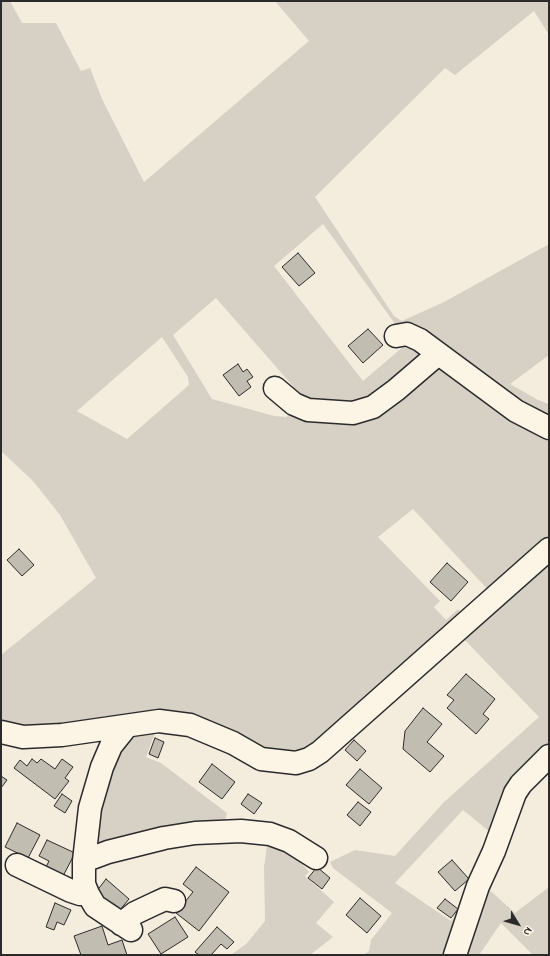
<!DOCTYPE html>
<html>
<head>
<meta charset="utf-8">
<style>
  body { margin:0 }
  #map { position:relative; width:550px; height:956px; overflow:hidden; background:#f4edde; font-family:"Indie Flower",sans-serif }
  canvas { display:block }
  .frame { position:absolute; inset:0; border:2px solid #2b2b2b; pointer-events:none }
  .north { position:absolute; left:498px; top:904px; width:40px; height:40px; -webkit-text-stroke:3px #fcf5e5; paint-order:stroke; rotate:127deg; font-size:11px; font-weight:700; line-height:16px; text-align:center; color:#2b2b2b }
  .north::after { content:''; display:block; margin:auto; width:14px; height:18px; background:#2b2b2b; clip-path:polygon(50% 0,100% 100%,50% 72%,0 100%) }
</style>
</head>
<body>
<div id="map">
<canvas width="550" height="956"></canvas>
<div class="frame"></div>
<div class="north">N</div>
</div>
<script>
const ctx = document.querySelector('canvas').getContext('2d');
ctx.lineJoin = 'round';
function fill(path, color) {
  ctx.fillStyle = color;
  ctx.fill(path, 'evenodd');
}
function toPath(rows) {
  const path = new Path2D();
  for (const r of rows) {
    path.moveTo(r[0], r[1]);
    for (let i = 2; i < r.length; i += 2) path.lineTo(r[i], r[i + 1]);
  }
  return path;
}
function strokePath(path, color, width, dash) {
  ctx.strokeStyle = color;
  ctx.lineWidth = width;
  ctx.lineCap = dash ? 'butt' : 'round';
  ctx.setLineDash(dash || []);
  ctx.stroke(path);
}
fill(toPath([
  [1,1,10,1,22,23,56,23,81,71,90,68,102,99,144,182,309,41,275,1,549,1,549,35,534,11,455,75,445,68,315,197,394,316,402,321,444,302,549,244,549,355,510,384,538,400,549,404,549,423,530,416,513,406,421,336,409,328,398,328,323,224,274,266,363,381,411,340,422,347,427,353,428,360,393,388,372,403,353,410,311,407,216,298,173,335,212,399,274,416,286,417,293,411,332,418,356,416,374,410,424,373,440,364,450,367,518,418,549,432,549,541,491,593,413,509,378,537,440,601,434,607,446,620,458,609,464,618,313,750,304,755,296,758,259,753,221,732,193,721,167,714,127,719,105,716,73,730,51,733,22,733,1,728,1,655,96,578,60,515,33,481,1,451],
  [162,337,188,377,189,385,127,439,77,411],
  [549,555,549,749,495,836,463,810,395,883,451,921,460,912,451,955,363,955,369,951,371,940,392,913,333,868,330,862,355,850,395,856,444,802,539,717,459,634],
  [139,730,156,730,146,757,161,763,227,813,224,824,94,847,96,812,117,749],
  [268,839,285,844,309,872,305,876,334,902,316,923,333,937,310,955,231,955,247,943,265,921,264,867],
  [484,885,515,913,549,887,549,955,533,955,501,923,479,955,459,955]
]), '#d6d1c4');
const building = toPath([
  [298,253,315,273,299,286,282,267,298,253],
  [368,329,383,345,363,363,348,346,368,329],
  [238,364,243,372,247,369,253,377,247,381,251,387,239,396,223,375,238,364],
  [19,549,34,565,22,576,7,560,19,549],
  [447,563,468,582,451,601,430,582,447,563],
  [466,674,495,699,483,714,489,719,476,734,447,708,454,700,447,695,466,674],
  [423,708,442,724,427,742,444,756,430,772,403,749,405,731,423,708],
  [155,738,164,742,158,758,149,754,155,738],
  [354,740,366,751,357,761,345,750,354,740],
  [32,759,37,763,41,759,55,769,62,759,73,767,65,778,69,781,55,799,14,768,20,760,27,766,32,759],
  [212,764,235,782,222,799,199,782,212,764],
  [360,769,382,788,369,804,346,785,360,769],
  [1,776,7,780,1,788,1,776],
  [62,794,72,801,65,813,54,806,62,794],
  [248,794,262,803,254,814,241,804,248,794],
  [358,802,371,812,360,826,347,815,358,802],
  [17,823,40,835,28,858,5,847,17,823],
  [47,840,75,853,61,880,44,871,49,861,39,856,47,840],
  [452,860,469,879,455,891,438,872,452,860],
  [196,867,229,892,199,931,176,913,193,892,183,884,196,867],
  [317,867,330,878,322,889,308,878,317,867],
  [106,879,129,899,119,911,96,892,106,879],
  [360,898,381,916,367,933,346,915,360,898],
  [445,899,458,909,451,918,437,908,445,899],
  [55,903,71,910,64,925,57,922,54,930,46,927,55,903],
  [175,917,188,937,161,954,148,934,175,917],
  [102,926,108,945,122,940,127,955,81,955,74,936,102,926],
  [217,927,234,942,227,949,221,944,211,955,199,955,195,952,217,927]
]);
fill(building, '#c2bdb1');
strokePath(building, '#2b2b2b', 1);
const minor = toPath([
  [396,336,407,334,420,340,516,411,549,428],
  [275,388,294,404,308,410,353,413,373,407,396,390,438,354],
  [127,726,111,746,102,767,90,808,84,861,84,884,88,894,95,906,131,930],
  [1,732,23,737,62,735,159,721,190,725,233,743,261,759,296,763,309,759,320,752,549,549],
  [84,861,108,852,164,838,195,833,241,831,270,834,289,841,316,858],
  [17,865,71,891,80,894,88,894],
  [121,924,135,913,154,904,165,899,174,901],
  [455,955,478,886,494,851,515,793,521,784,549,756]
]);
strokePath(minor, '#2b2b2b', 25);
strokePath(minor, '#fcf5e5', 22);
</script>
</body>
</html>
